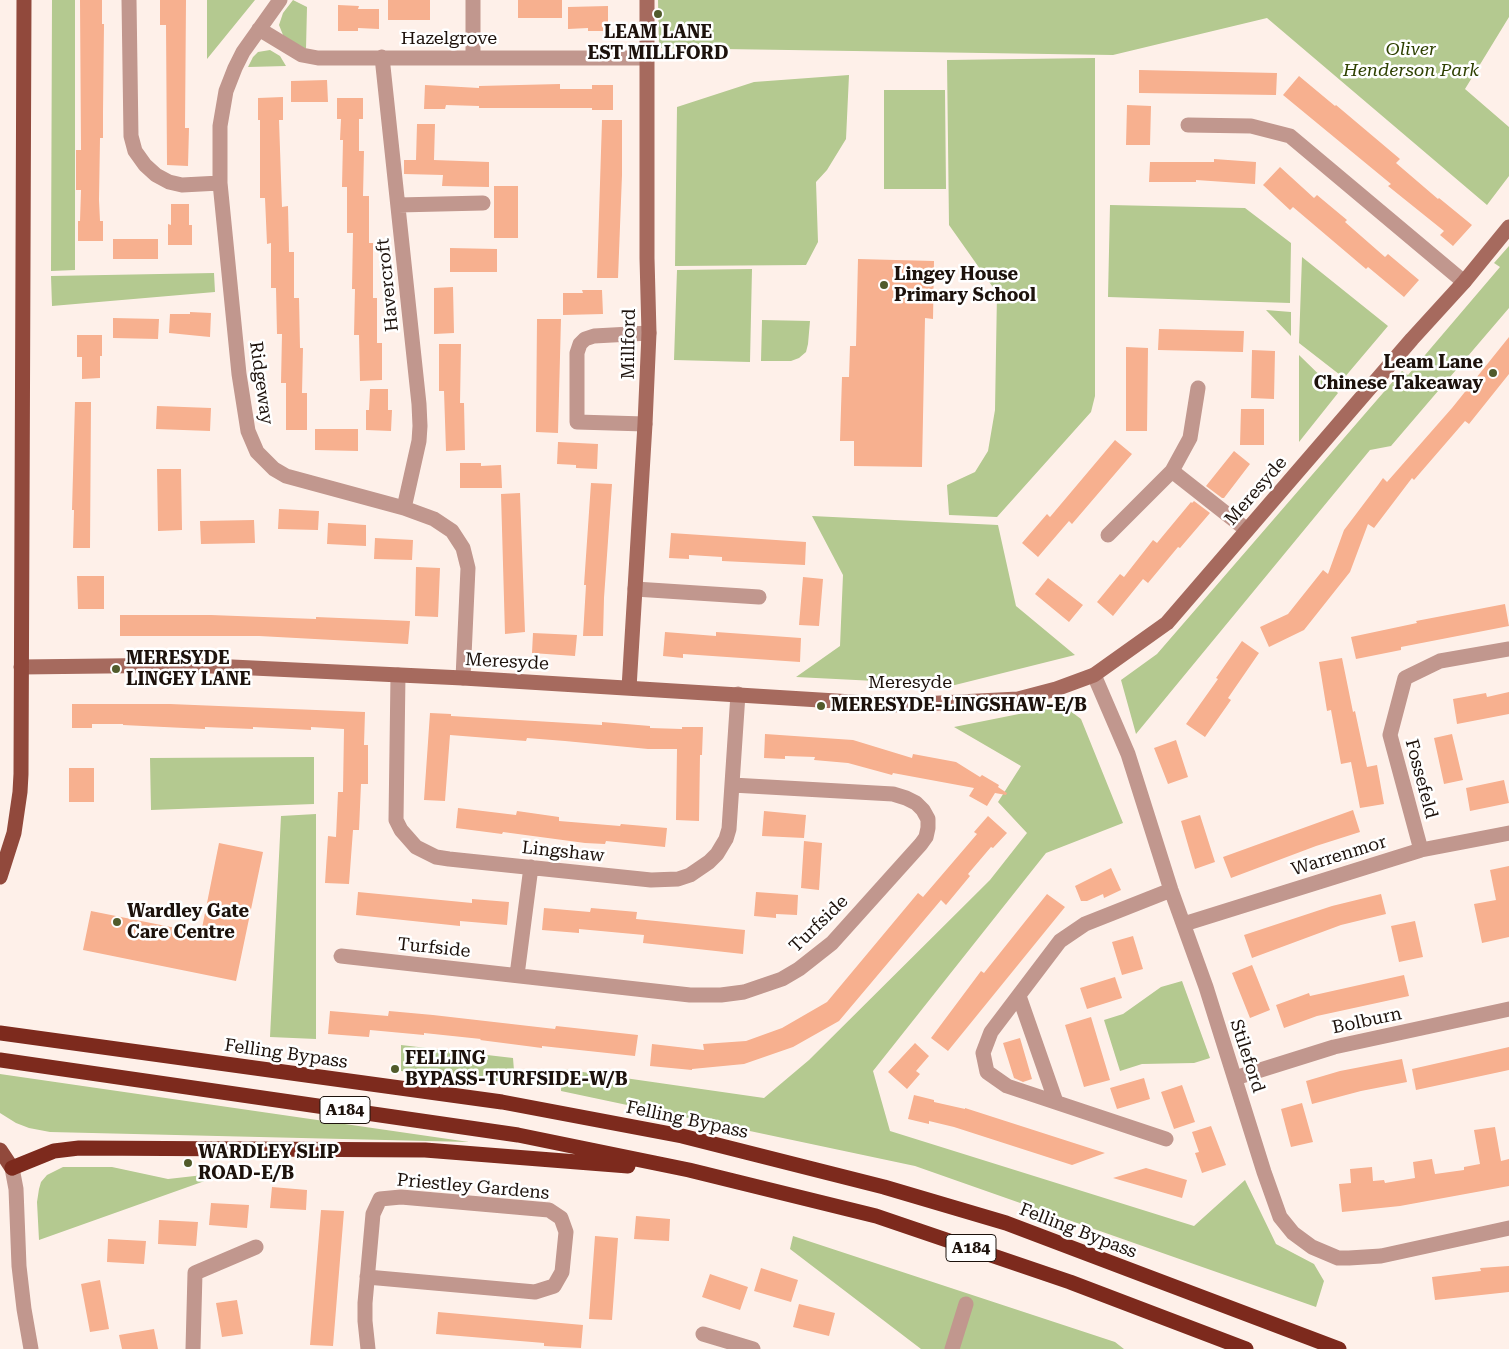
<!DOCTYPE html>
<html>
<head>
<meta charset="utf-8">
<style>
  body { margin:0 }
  canvas { display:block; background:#fef0e9 }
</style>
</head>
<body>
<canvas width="1509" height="1349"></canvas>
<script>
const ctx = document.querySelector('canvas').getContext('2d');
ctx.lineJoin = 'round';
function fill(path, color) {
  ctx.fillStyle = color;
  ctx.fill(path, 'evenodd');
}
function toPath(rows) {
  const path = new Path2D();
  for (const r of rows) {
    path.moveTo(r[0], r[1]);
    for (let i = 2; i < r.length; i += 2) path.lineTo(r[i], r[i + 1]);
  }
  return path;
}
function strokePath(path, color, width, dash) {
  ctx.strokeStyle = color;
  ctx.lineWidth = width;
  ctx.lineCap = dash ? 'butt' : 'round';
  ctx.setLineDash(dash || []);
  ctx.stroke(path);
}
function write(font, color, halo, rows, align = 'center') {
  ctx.font = font + ' "Roboto Serif",serif';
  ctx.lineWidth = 5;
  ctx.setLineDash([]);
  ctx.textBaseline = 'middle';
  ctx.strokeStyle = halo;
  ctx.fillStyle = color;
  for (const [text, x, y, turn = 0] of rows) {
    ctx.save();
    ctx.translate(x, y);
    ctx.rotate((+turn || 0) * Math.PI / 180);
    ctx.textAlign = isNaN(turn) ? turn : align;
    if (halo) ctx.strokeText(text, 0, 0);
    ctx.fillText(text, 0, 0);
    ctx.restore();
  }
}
fill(toPath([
  [52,0,75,0,75,270,51,271],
  [207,0,255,0,207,59],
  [293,0,307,7,306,49,285,40,279,25,283,13],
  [658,0,1509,0,1509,17,1465,89,1509,127,1509,176,1487,205,1267,18,1113,55,659,48],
  [270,50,280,56,286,66,248,67,253,57,258,52],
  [1095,58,1095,396,1091,412,997,517,949,515,947,485,975,472,988,451,995,410,997,293,949,225,947,60],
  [849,75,846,139,827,170,816,182,818,242,806,265,675,266,677,107,754,82],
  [884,90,945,90,946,189,884,189],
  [1110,205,1245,208,1291,243,1290,303,1108,297],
  [1509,246,1509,308,1391,446,1370,450,1136,734,1121,680,1157,654,1402,371,1408,375,1500,267,1494,263],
  [1302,257,1388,326,1344,378,1299,343],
  [752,269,750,362,674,360,677,270],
  [214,273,215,292,52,306,51,276],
  [1266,310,1291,312,1291,336],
  [762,320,810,321,808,344,806,352,799,358,791,361,761,361],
  [1299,355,1338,393,1299,442],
  [812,516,998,525,1016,606,1075,655,955,685,796,677,840,646,843,575],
  [1065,707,1081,719,1123,823,1046,853,873,1071,890,1131,1194,1226,1245,1180,1276,1244,1314,1264,1324,1281,1316,1307,915,1166,561,1091,562,1069,764,1098,809,1060,990,880,1027,833,998,802,1021,766,954,727,1049,708],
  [314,757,314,804,151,810,150,758],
  [316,814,316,1039,270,1037,281,816],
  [1182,981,1210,1058,1194,1063,1142,1064,1120,1071,1104,1020,1123,1014,1161,987],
  [401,1045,513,1058,515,1083,401,1071],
  [0,1074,469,1142,50,1132,29,1128,16,1123,0,1113],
  [63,1167,112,1167,168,1179,230,1172,39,1240,37,1202,39,1189,41,1182,47,1175],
  [793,1236,1115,1342,1124,1349,921,1349,790,1249]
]), '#b4c990');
fill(toPath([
  [80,0,102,0,102,24,104,24,103,112,103,138,100,138,99,200,100,221,103,221,103,241,78,241,78,221,80,221,81,190,76,190,76,150,81,150],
  [160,0,186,0,185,128,189,128,188,166,167,165,166,25,160,25],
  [388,0,430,0,430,20,388,20],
  [518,0,562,0,562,18,518,18],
  [338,5,359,6,358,9,379,9,379,29,358,28,358,31,338,31],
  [608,6,608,31,588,31,588,28,568,29,568,7],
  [1139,70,1277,73,1276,95,1139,93],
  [1299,76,1335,106,1336,105,1400,159,1396,163,1438,199,1439,198,1472,225,1453,246,1440,235,1444,231,1388,186,1391,184,1283,95],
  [327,80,328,102,291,102,291,81],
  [560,84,560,89,592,89,592,85,613,85,613,110,592,110,592,108,479,108,479,106,446,105,445,109,424,109,425,85,479,88,479,86],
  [283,97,283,120,279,120,282,207,288,206,289,252,294,252,294,298,299,298,300,348,303,348,302,393,307,393,307,430,286,430,286,383,281,383,282,334,277,334,276,288,271,288,271,243,267,244,265,198,260,198,260,120,258,120,258,98],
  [337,98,363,98,363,119,359,119,359,151,364,151,363,196,369,196,369,243,373,243,373,298,377,298,377,343,382,343,382,380,360,381,359,335,354,335,355,289,352,289,353,233,347,233,347,187,342,187,343,140,340,140,341,119,337,119],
  [1127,105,1151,106,1150,145,1126,145],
  [602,120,622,120,622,175,618,278,597,278],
  [417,124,435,124,434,160,489,162,489,187,442,186,443,175,404,174,404,160,416,160],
  [1214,159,1256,162,1255,184,1196,180,1196,182,1149,182,1150,162,1214,162],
  [1280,167,1314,198,1317,195,1347,220,1345,222,1385,257,1388,254,1419,280,1404,297,1368,267,1366,269,1293,207,1290,210,1263,185],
  [494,186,518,186,518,238,494,238],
  [171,204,189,204,189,225,192,225,192,245,168,245,168,224,171,225],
  [113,239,158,239,158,259,113,259],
  [450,248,497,249,497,272,450,272],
  [858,259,934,261,933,319,925,318,922,467,854,466,854,441,840,441,842,377,849,377,850,346,856,346],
  [453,287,454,333,434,334,434,288],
  [582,290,602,290,603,314,563,315,563,293,583,293],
  [190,312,211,313,210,337,169,333,170,314,190,314],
  [113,318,159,319,158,339,113,338],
  [537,319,561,319,558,433,536,432],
  [1159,329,1244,331,1243,352,1158,350],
  [77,335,102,335,102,356,100,356,100,378,82,379,82,357,77,357],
  [1509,337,1509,374,1469,424,1465,421,1414,480,1412,478,1374,528,1368,524,1350,572,1304,630,1269,647,1260,627,1288,614,1323,570,1328,574,1344,530,1378,485,1383,478,1387,482,1452,408],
  [439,344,461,344,460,403,464,403,465,450,446,451,444,391,439,391],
  [1126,347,1148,348,1147,431,1126,431],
  [1252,350,1275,351,1274,399,1251,398],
  [370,389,388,389,388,410,392,410,391,431,366,430,366,410,369,410],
  [75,402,91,402,90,548,73,548,74,510,72,510],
  [157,406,211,408,210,431,156,429],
  [1241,409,1264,409,1264,445,1240,445],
  [315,429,358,429,358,451,315,450],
  [1115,440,1132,454,1072,524,1069,521,1038,557,1022,543,1047,514,1050,517],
  [558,442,598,444,597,469,576,468,576,465,557,464],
  [1234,451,1250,464,1224,498,1222,498,1206,486],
  [460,463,481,463,481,466,501,465,502,488,460,488],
  [157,469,181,469,182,530,158,531],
  [591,483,612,484,604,598,603,636,583,636,586,585,584,585],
  [520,493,525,632,505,634,501,494],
  [1194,501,1210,513,1180,548,1178,547,1148,583,1143,579,1113,616,1097,602,1120,574,1124,577,1153,540,1157,543,1191,502,1192,503],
  [279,509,319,511,318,530,278,529],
  [254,520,255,543,201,544,200,521],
  [328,523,366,525,366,546,327,544],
  [671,533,806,542,805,565,722,561,722,557,689,555,689,559,669,558],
  [375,538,413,540,412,560,374,559],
  [416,567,440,568,438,617,415,616],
  [77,576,104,576,104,609,78,609],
  [803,577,823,579,819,626,799,625],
  [1048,578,1083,605,1069,622,1035,594],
  [1505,604,1509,626,1401,647,1401,650,1356,659,1351,637,1417,623,1416,621],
  [120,615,211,615,316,619,316,617,410,621,408,644,259,636,120,636],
  [665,632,716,636,716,632,801,638,800,662,683,654,683,658,663,656],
  [533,633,577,635,575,656,532,653],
  [1242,641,1259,653,1228,698,1231,700,1205,737,1186,724,1218,679,1216,678],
  [1342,658,1353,712,1355,711,1367,767,1377,765,1384,804,1360,808,1351,762,1341,764,1331,710,1327,711,1319,662],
  [1509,692,1509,714,1457,724,1453,699,1486,693,1487,697],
  [72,704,170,704,365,712,364,745,368,745,368,784,361,784,359,830,353,830,349,884,325,883,328,836,336,837,338,792,343,792,344,729,311,727,311,730,253,727,253,729,205,727,205,729,123,725,123,724,92,724,92,728,72,728],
  [430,713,451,714,451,716,602,725,602,722,650,726,650,728,682,729,682,727,703,727,702,755,700,755,699,821,676,820,677,749,648,749,565,741,527,738,526,741,450,735,445,801,424,800],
  [765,734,853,740,912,758,913,754,956,762,980,777,982,775,999,785,998,787,1007,793,1006,795,995,793,987,806,969,796,974,788,893,773,892,775,848,763,814,760,815,757,785,756,785,759,764,758],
  [1452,734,1463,780,1444,784,1434,738],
  [1176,740,1188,777,1168,784,1154,748],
  [69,768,94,768,94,802,69,802],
  [1504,780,1509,803,1470,811,1466,788],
  [458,808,516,815,517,811,559,817,559,821,620,826,621,824,667,828,665,847,606,841,605,844,585,843,503,832,502,834,456,828],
  [1353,810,1360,832,1316,846,1231,878,1223,857],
  [764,811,806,815,804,838,762,836],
  [1200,815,1215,862,1195,869,1181,821],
  [988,816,1007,833,993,848,991,847,968,874,970,876,946,905,941,900,839,1021,793,1047,744,1064,692,1069,692,1070,650,1066,652,1044,704,1050,703,1044,746,1041,782,1028,827,1002,918,893,923,897,977,834,974,832],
  [804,841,822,843,819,890,801,888],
  [219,843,263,852,236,981,83,950,91,911,201,933],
  [1509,866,1509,937,1482,943,1474,904,1496,900,1490,870],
  [1111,868,1121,890,1104,898,1103,894,1087,901,1081,901,1075,886],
  [358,892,472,903,472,899,509,902,507,925,460,921,460,926,356,915],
  [756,892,798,895,797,915,776,914,776,918,754,916],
  [1047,894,1065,907,948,1051,931,1038,981,971,984,973],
  [1381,894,1386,914,1341,925,1252,958,1244,935,1332,906],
  [544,908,590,912,591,908,637,912,636,919,745,930,743,954,643,943,644,935,579,929,579,933,542,930],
  [1415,921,1423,957,1399,962,1391,926],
  [1133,936,1143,969,1122,975,1112,942],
  [1252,965,1270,1010,1250,1018,1232,973],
  [1404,975,1409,996,1317,1016,1284,1028,1276,1005,1309,993,1310,996],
  [1115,977,1122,998,1087,1009,1080,988],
  [330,1011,388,1016,389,1011,433,1015,555,1029,556,1026,638,1035,635,1056,542,1046,542,1048,480,1040,481,1039,424,1033,424,1035,370,1030,369,1037,328,1034],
  [1091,1017,1110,1080,1084,1087,1065,1025],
  [1020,1038,1032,1079,1023,1082,1014,1078,1003,1043],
  [915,1043,929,1056,916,1071,920,1074,907,1089,888,1072],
  [1509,1047,1509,1070,1416,1090,1412,1069],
  [1402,1059,1407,1082,1361,1091,1312,1104,1306,1081,1340,1071],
  [1144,1078,1150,1099,1117,1109,1110,1088],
  [1182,1085,1195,1122,1174,1129,1161,1092],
  [914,1095,934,1100,934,1102,965,1109,965,1108,1105,1153,1072,1165,954,1127,929,1121,929,1124,908,1119],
  [1302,1103,1313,1142,1291,1147,1281,1109],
  [1211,1126,1226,1165,1202,1173,1195,1153,1199,1152,1192,1132],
  [1495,1127,1501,1161,1509,1159,1509,1186,1400,1206,1342,1212,1339,1184,1351,1183,1350,1169,1372,1167,1373,1181,1384,1180,1385,1183,1415,1178,1413,1162,1432,1159,1435,1174,1464,1170,1464,1167,1480,1164,1474,1130],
  [1146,1168,1187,1180,1182,1198,1113,1178],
  [272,1187,307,1190,306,1210,270,1208],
  [211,1203,249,1205,247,1228,209,1225],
  [321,1210,344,1211,333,1346,310,1345],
  [636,1216,670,1219,669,1241,634,1239],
  [159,1220,198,1222,196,1246,158,1244],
  [595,1236,618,1238,612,1320,589,1319],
  [108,1239,146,1241,144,1264,107,1262],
  [1509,1266,1509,1292,1435,1300,1432,1277,1481,1271,1480,1268],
  [761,1268,798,1280,791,1302,754,1291],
  [710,1274,748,1287,740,1310,702,1297],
  [100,1280,109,1329,90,1332,81,1284],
  [237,1300,243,1334,222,1337,216,1303],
  [799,1304,835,1313,829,1336,793,1327],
  [438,1312,583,1325,581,1348,544,1346,544,1343,436,1334],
  [154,1329,158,1349,122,1349,119,1335]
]), '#f7b08f');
strokePath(toPath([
  [129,0,131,136,135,151,145,165,156,175,169,182,182,185,220,183],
  [280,0,243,52,235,68,226,91,220,126,220,183,239,374,248,431,257,452,274,469,286,476,404,508,434,519,452,531,463,548,468,568,463,678],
  [473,0,473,58],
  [259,29,302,55,318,58,647,58],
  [382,57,419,404,420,426,419,441,404,508],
  [1188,125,1251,126,1290,136,1464,282],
  [398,205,483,203],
  [645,424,577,422,577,353,580,344,585,339,594,336,649,333],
  [1172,471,1247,530],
  [1108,535,1172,471,1190,438,1198,388],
  [635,589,759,597],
  [398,675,396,820,401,830,416,847,436,857,449,859,651,880,678,879,690,875,709,862,717,854,726,839,729,829,738,694],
  [1094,675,1128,754,1171,890,1206,987,1264,1172,1280,1217,1293,1233,1312,1247,1338,1258,1349,1258,1381,1256,1509,1228],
  [1421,850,1390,735,1405,678,1440,661,1509,649],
  [1184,924,1421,850,1509,833],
  [341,956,690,995,721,995,744,992,782,979,799,969,832,943,921,844,926,837,928,828,928,819,923,810,916,803,906,798,893,794,732,785],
  [517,975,531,867],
  [1019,996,1056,1102],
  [1235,1078,1334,1047,1509,1009],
  [1166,1139,1007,1086,987,1072,983,1053,991,1032,1060,941,1085,924,1171,890],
  [12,1168,16,1189,19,1266,24,1309,31,1349],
  [367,1277,535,1292,554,1286,562,1272,566,1232,561,1218,549,1210,401,1197,380,1199,373,1214,365,1303,365,1321,368,1349],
  [703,1334,753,1349],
  [193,1349,195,1273,256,1247],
  [952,1349,966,1304]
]), '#c1978e', 15);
strokePath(toPath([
  [21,667,190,665,463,678,901,705,1018,699,1056,689,1094,675,1167,623,1412,339,1464,282,1509,227],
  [629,688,645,424,649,333,647,258,647,0]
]), '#a66a5e', 15);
strokePath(toPath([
  [0,877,14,833,20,792,21,774,24,0],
  [0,1150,12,1168]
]), '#91493c', 15);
strokePath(toPath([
  [0,1033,502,1102,682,1136,884,1187,1006,1223,1339,1349],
  [0,1060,518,1135,689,1170,876,1216,1070,1282,1246,1349],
  [12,1168,54,1151,79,1148,425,1150,628,1166]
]), '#7d2a1d', 15);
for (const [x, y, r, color] of [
  [658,14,5,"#515b2b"],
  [884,285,5,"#515b2b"],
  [1493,373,5,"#515b2b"],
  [116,669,5,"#515b2b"],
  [821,706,5,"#515b2b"],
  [117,922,5,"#515b2b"],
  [395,1069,5,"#515b2b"],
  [188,1163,5,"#515b2b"]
]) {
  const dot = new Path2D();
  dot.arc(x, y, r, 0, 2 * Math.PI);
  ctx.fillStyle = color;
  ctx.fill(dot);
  strokePath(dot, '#fff', 2);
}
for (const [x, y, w] of [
  [345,1110,50],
  [971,1248,50]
]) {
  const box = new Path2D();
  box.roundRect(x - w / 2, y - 13.5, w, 27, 4);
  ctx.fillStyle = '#fff';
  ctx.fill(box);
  strokePath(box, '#1d120c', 1);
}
write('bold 16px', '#1d120c', null, [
  ["A184",345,1110],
  ["A184",971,1248]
]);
write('bold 18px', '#1d120c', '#fff', [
  ["LEAM LANE",658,33,"center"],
  ["EST MILLFORD",658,54,"center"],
  ["Lingey House",894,275],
  ["Primary School",894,296],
  ["Leam Lane",1483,363,"right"],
  ["Chinese Takeaway",1483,384,"right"],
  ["MERESYDE",126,659],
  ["LINGEY LANE",126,680],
  ["MERESYDE-LINGSHAW-E/B",831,706],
  ["Wardley Gate",127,912],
  ["Care Centre",127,933],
  ["FELLING",405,1059],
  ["BYPASS-TURFSIDE-W/B",405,1080],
  ["WARDLEY SLIP",198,1153],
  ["ROAD-E/B",198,1174]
], 'left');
write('18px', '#1d120c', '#fff', [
  ["Hazelgrove",449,39],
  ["Havercroft",388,285,-96],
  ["Millford",629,344,-89],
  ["Ridgeway",261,383,82],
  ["Meresyde",1256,491,-49],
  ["Meresyde",507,662,3],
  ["Meresyde",910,683],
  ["Fossefeld",1421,779,75],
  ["Lingshaw",563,852,6],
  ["Warrenmor",1339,856,-17],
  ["Turfside",819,924,-44],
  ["Turfside",434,948,6],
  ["Bolburn",1367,1021,-12],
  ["Felling Bypass",286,1054,8],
  ["Stileford",1247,1056,72],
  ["Felling Bypass",687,1120,12],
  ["Priestley Gardens",473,1187,5],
  ["Felling Bypass",1078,1231,21]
]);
write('italic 18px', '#2e4000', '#fff', [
  ["Oliver",1411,50],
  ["Henderson Park",1411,71]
]);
</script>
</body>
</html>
